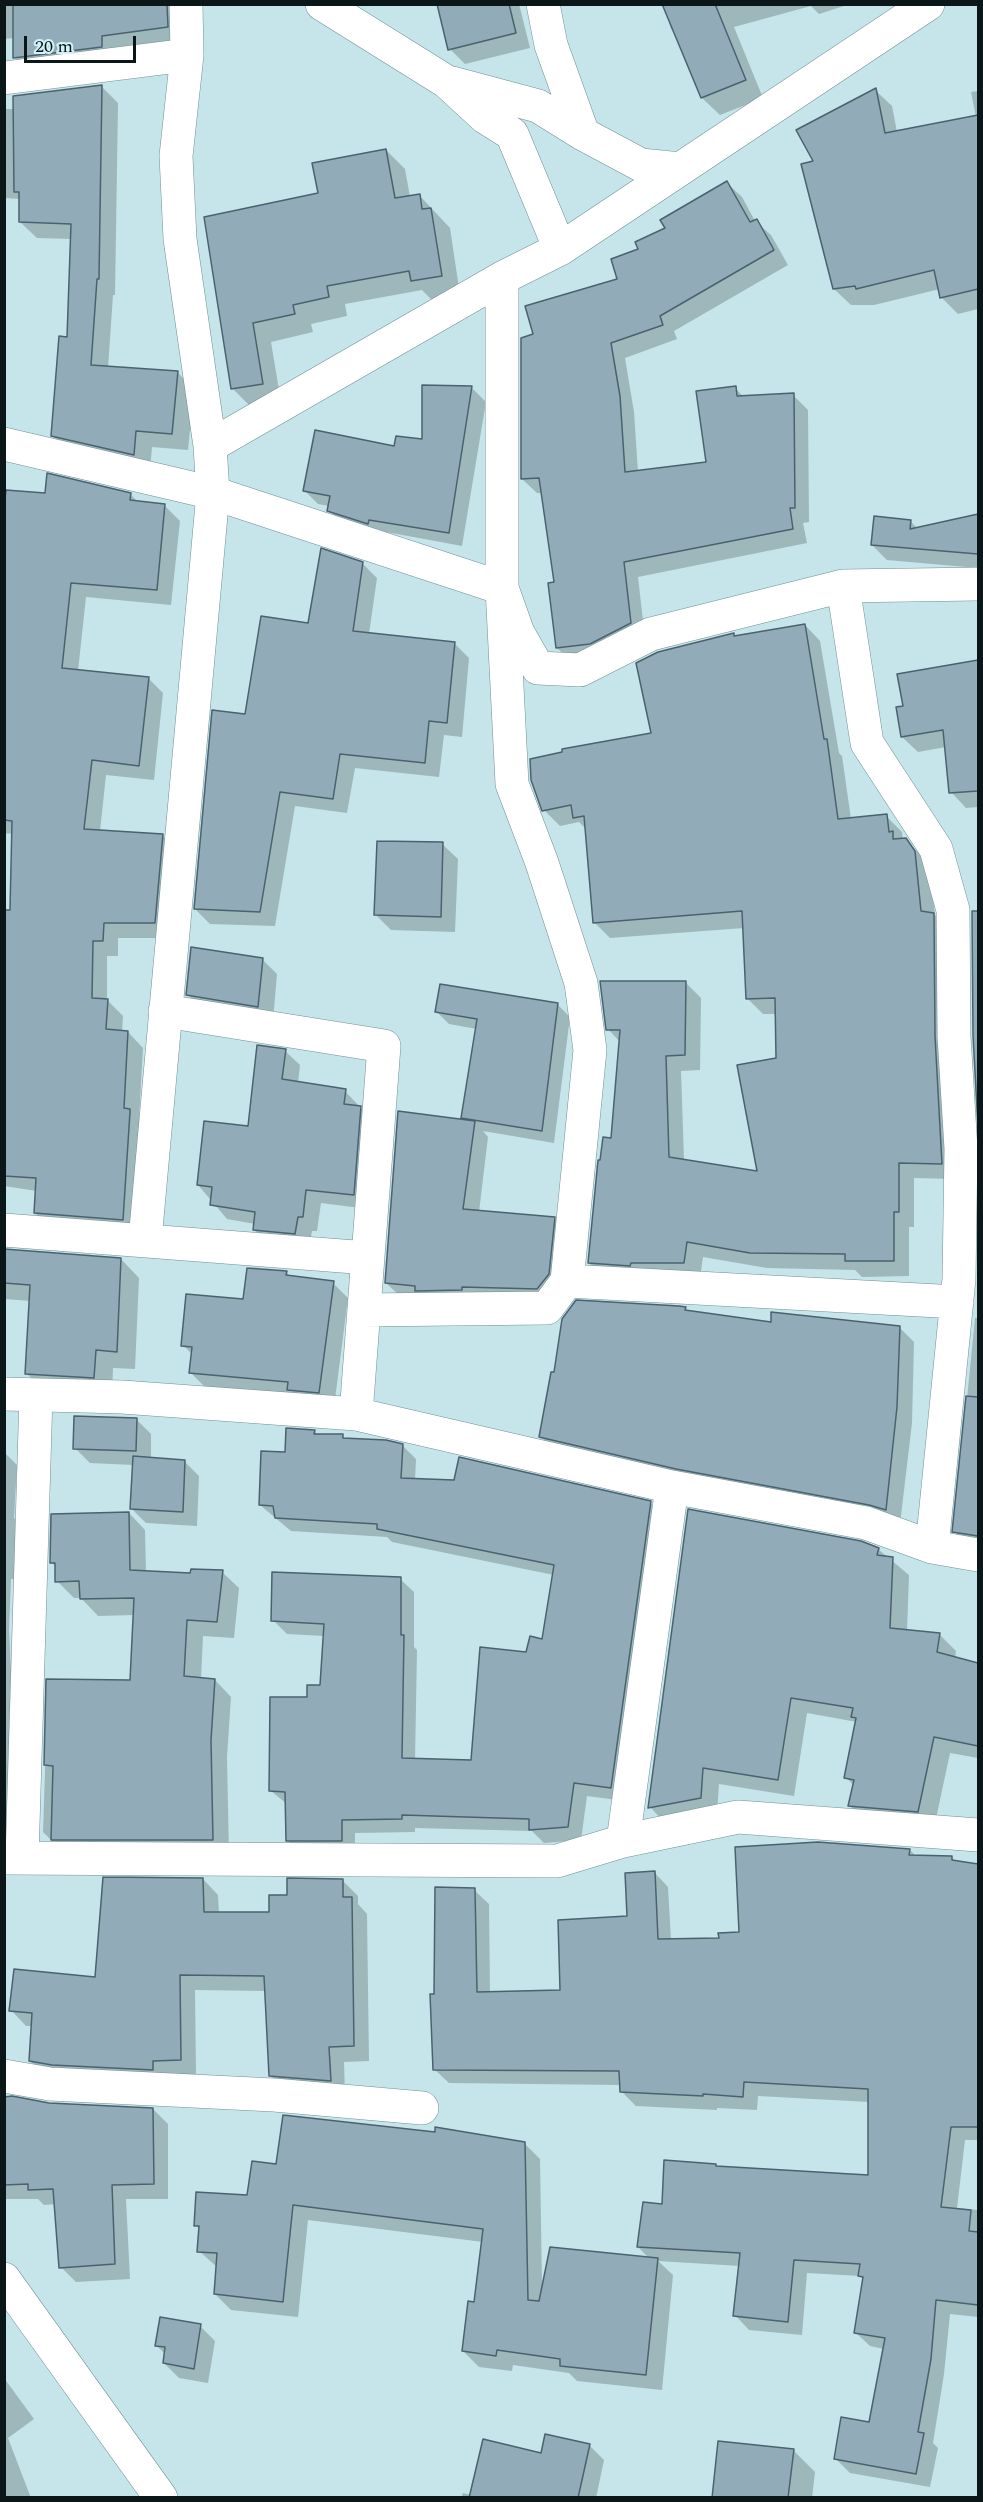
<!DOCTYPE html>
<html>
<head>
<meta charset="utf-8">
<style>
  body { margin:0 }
  #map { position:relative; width:983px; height:2502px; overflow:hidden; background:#c5e5ea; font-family:Spectral,serif }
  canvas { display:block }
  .frame { position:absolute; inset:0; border:6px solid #0a1617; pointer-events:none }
  .scale { position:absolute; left:24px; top:36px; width:112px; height:27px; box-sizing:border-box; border:3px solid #0a1617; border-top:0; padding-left:8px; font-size:18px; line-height:21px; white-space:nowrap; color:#0a1617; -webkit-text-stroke:4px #d2f2f7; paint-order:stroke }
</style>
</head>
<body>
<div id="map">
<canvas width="983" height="2502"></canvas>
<div class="frame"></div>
<div class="scale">20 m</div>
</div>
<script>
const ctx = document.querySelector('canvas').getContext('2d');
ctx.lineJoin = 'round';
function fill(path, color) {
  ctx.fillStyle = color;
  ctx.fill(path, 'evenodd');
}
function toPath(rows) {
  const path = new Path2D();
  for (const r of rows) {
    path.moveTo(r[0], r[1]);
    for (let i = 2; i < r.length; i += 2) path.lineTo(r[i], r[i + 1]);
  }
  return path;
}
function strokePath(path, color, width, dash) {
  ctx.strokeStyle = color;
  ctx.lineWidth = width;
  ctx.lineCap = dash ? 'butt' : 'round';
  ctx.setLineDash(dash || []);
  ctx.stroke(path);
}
fill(toPath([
  [4,4,185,4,184,44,32,75,15,57,15,38,4,39],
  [438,4,519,4,530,48,465,64,450,49],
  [664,4,850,4,819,14,811,6,734,27,763,98,720,115,702,98,676,33,671,29],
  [101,86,118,103,115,295,113,295,108,368,177,372,194,389,188,450,152,447,150,471,69,452,52,435,68,338,72,239,37,238,20,222,21,199,4,198,4,109,15,109],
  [875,90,892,106,897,132,976,117,971,92,978,91,978,309,958,314,941,297,940,289,874,305,851,305,834,289,815,162],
  [386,150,405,169,410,197,420,196,450,228,460,295,431,299,422,290,345,304,347,316,311,324,313,332,271,342,281,402,251,407,232,388,206,218,319,194],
  [727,183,742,197,755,221,771,235,788,265,674,331,677,339,625,358,634,412,638,472,707,463,735,388,744,397,793,395,808,410,809,522,803,523,807,543,638,577,645,638,572,662,557,648,556,583,543,493,537,493,522,479,535,335,619,280,640,250],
  [424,387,472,388,486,402,462,546,343,524,329,510,329,506,318,504,304,490,396,448,423,441],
  [130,494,138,502,165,506,180,521,171,605,86,597,78,671,148,678,163,693,154,780,106,775,100,831,162,835,178,851,170,938,118,938,118,956,107,956,107,1000,123,1016,122,1032,128,1032,143,1048,139,1119,145,1126,138,1235,50,1228,35,1213,37,1191,4,1186,4,911,11,911,13,834,4,833,4,578],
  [978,515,978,568,887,560,872,545,910,521,918,529],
  [362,563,377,578,369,634,454,643,469,658,462,737,444,735,439,777,355,768,347,813,295,806,275,926,210,924,195,909,246,716,310,625],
  [805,625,820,641,839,753,842,756,851,819,886,816,902,832,903,840,922,855,930,868,935,915,949,930,957,1179,914,1178,914,1227,909,1227,909,1276,862,1277,855,1270,767,1268,703,1257,700,1278,605,1279,589,1263,612,1139,620,1042,608,1029,685,982,701,998,700,1070,681,1071,684,1160,759,1172,777,1059,776,1014,763,1014,747,998,744,928,610,938,594,922,587,830,579,822,560,826,544,810,653,735,733,634,736,637],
  [978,661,978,807,966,808,951,792,946,747,918,752,902,737,905,707,899,675],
  [442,844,458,859,455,932,391,930,376,915],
  [973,912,978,912,978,1104,974,1035],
  [262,959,277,974,273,1021,203,1010,188,995],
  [557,1004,570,1017,554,1143,483,1131,488,1137,479,1212,554,1218,568,1233,563,1289,476,1304,401,1297,386,1283,466,1121,462,1117,477,1029,449,1024,437,1012],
  [285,1051,300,1065,298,1083,345,1091,374,1122,368,1209,321,1203,317,1231,312,1231,309,1247,269,1244,254,1230,255,1224,227,1219,198,1185,250,1128],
  [4,1250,121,1259,139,1278,135,1369,113,1368,112,1395,45,1391,26,1373,31,1301,4,1299],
  [286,1272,291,1277,333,1283,348,1298,334,1407,206,1388,191,1373,193,1355,183,1345],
  [685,1308,688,1312,772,1323,899,1327,914,1342,912,1423,900,1524,556,1452,541,1437],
  [975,1318,978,1318,978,1550,971,1548,954,1531],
  [136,1419,151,1434,151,1459,184,1461,199,1476,197,1526,146,1523,131,1508,134,1465,90,1463,75,1448],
  [314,1431,318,1435,342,1436,347,1440,402,1445,416,1459,415,1480,650,1503,664,1516,625,1801,587,1796,581,1840,544,1843,532,1831,415,1828,415,1832,355,1833,355,1854,301,1854,287,1840,287,1804,271,1791,308,1698,322,1686,324,1636,287,1634,273,1620,400,1579,414,1592,414,1647,417,1650,415,1760,473,1761,528,1654,543,1641,554,1575,392,1542,387,1537,291,1531,260,1505,286,1453],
  [4,1452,17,1465,14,1518,30,1533,28,1579,11,1579,9,1630,20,1849,4,1850],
  [129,1513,145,1530,146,1572,192,1575,222,1572,239,1588,234,1638,203,1636,201,1679,215,1680,231,1697,227,1757,229,1856,60,1849,43,1832,48,1681,131,1681,135,1615,98,1616,81,1598,74,1598,57,1581,57,1568,51,1562],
  [878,1549,909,1575,907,1631,939,1634,956,1651,955,1659,978,1665,978,1758,950,1753,934,1828,866,1822,850,1806,854,1786,846,1777,857,1722,807,1713,794,1796,719,1784,717,1814,666,1824,650,1807],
  [910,1850,916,1856,952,1858,957,1863,978,1864,978,2140,965,2140,957,2208,978,2210,978,2317,950,2314,944,2374,933,2443,938,2448,930,2487,850,2473,835,2458,870,2424,884,2349,870,2346,855,2332,864,2280,860,2276,807,2273,802,2335,749,2330,735,2315,740,2266,658,2261,673,2275,662,2390,577,2381,569,2373,513,2365,512,2371,479,2367,463,2351,475,2304,483,2242,308,2220,298,2317,231,2310,215,2294,217,2267,199,2251,201,2230,195,2225,249,2197,277,2166,524,2143,540,2159,542,2287,650,2259,638,2247,663,2206,715,2165,718,2168,870,2177,869,2102,758,2096,757,2110,717,2108,717,2110,636,2106,621,2091,621,2085,449,2083,434,2069,436,1996,474,1890,489,1904,490,1993,562,1991,629,1917,654,1872,668,1887,671,1940,720,1940,741,1934],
  [203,1879,218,1895,219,1914,270,1914,288,1897,342,1880,358,1896,358,1904,367,1914,369,2061,344,2062,345,2096,286,2091,270,2075,267,1991,195,1990,196,2075,46,2076,30,2061,33,2026,26,2026,11,2010,96,1978],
  [4,2098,49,2104,153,2109,168,2124,168,2199,126,2199,130,2279,76,2282,61,2267,56,2204,44,2205,38,2199,4,2199],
  [200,2326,215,2341,208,2383,179,2378,164,2363,165,2354,156,2345],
  [4,2378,34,2419,8,2438,31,2498,4,2498],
  [589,2445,604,2460,596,2498,461,2498,463,2493,471,2495,542,2455],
  [793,2450,815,2472,812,2498,713,2498]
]), '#0003');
const building = toPath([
  [13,4,167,4,168,27,102,36,102,47,13,58,13,4],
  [437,4,509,4,516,33,448,50,437,4],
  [662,4,715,4,746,80,701,98,662,4],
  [102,85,99,279,97,279,91,365,178,371,172,434,136,431,134,455,51,436,59,336,67,337,71,224,19,222,19,192,14,192,13,96,102,85],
  [876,88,885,133,978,115,978,289,940,298,934,270,856,289,855,286,833,289,801,164,813,161,796,130,876,88],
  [386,149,395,198,420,194,422,209,431,208,442,276,411,281,409,271,327,286,329,297,293,305,295,314,253,323,263,384,231,389,204,217,318,193,312,163,386,149],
  [727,181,750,222,757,219,774,250,660,316,663,325,611,343,620,396,625,472,706,462,696,391,736,386,737,396,794,393,795,508,790,508,793,529,624,562,631,623,590,644,556,648,548,583,554,582,539,478,521,479,521,338,533,334,525,306,617,279,611,259,638,249,635,242,665,228,660,220,727,181],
  [422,385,472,386,449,533,369,520,368,524,327,511,330,496,303,491,315,430,394,446,396,436,422,439,422,385],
  [47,473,131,493,130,500,165,504,157,590,71,583,62,668,149,677,139,766,92,760,84,829,163,834,155,923,104,923,103,941,93,941,92,998,108,999,106,1029,128,1031,124,1108,130,1109,130,1112,123,1220,34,1213,36,1178,4,1176,4,910,10,910,12,821,4,820,4,507,6,490,45,493,47,473],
  [978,514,978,554,871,545,874,516,911,520,910,529,978,514],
  [321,548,363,562,353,631,455,642,447,723,429,721,425,763,340,754,333,799,280,792,260,912,194,909,212,710,245,714,261,616,308,623,321,548],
  [805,624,824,739,827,739,838,819,887,814,889,832,893,831,893,839,906,838,915,851,921,911,934,913,935,1036,942,1164,899,1163,899,1212,894,1212,894,1261,845,1261,845,1254,750,1253,687,1242,684,1263,631,1263,630,1266,588,1263,598,1160,600,1160,603,1137,611,1138,620,1030,606,1030,600,981,686,981,685,1055,666,1056,669,1157,757,1171,737,1065,776,1058,775,998,746,999,742,911,593,923,584,816,573,818,571,805,542,811,531,780,530,759,562,752,562,749,651,733,636,663,658,652,734,633,734,636,805,624],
  [978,660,978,791,949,793,943,730,901,737,896,707,903,706,897,674,978,660],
  [377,841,443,842,441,917,374,915,377,841],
  [972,911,978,911,978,1128,973,1035,972,911],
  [191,947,263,958,258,1007,186,995,191,947],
  [440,984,558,1003,542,1131,461,1118,477,1019,435,1012,440,984],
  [257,1045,286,1049,282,1079,346,1089,344,1104,361,1106,354,1195,306,1190,303,1217,298,1217,295,1234,253,1230,255,1212,210,1205,212,1187,197,1185,204,1121,248,1126,257,1045],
  [398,1111,475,1121,463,1209,555,1217,549,1274,537,1289,462,1287,462,1290,415,1291,415,1286,385,1283,398,1111],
  [4,1249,121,1258,117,1352,96,1350,94,1378,25,1374,30,1285,4,1283,4,1249],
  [247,1268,287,1271,286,1275,334,1281,319,1393,287,1390,288,1382,189,1373,192,1347,181,1346,186,1294,243,1299,247,1268],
  [576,1300,679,1306,686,1307,685,1310,771,1322,771,1312,900,1326,897,1407,886,1510,869,1505,676,1469,539,1437,551,1372,554,1372,562,1319,576,1300],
  [966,1396,978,1397,978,1536,952,1532,966,1396],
  [74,1416,137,1418,136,1451,73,1449,74,1416],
  [286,1428,315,1430,314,1434,343,1434,343,1438,386,1440,403,1444,401,1478,454,1480,459,1457,651,1501,611,1788,574,1783,568,1827,529,1830,529,1819,402,1815,402,1819,342,1820,342,1841,286,1841,285,1792,269,1791,270,1697,307,1697,307,1685,320,1685,324,1624,271,1621,272,1572,401,1577,401,1635,404,1635,402,1758,471,1760,480,1647,526,1652,530,1636,542,1639,554,1565,377,1529,377,1524,275,1518,273,1506,259,1505,261,1451,285,1452,286,1428],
  [133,1456,185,1460,183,1512,130,1509,133,1456],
  [688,1509,861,1541,879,1548,877,1555,893,1557,890,1628,940,1633,937,1652,978,1663,978,1746,934,1737,918,1812,848,1806,854,1780,844,1778,856,1718,851,1717,853,1708,791,1698,778,1780,703,1768,701,1798,648,1808,688,1509],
  [129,1512,130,1570,190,1573,191,1569,223,1570,217,1622,187,1620,184,1676,215,1679,211,1740,213,1840,51,1840,53,1766,44,1765,46,1679,130,1680,134,1598,80,1599,79,1581,55,1582,55,1563,50,1563,51,1514,129,1512],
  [818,1842,910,1849,909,1855,952,1856,952,1860,978,1864,978,2127,951,2127,941,2207,971,2210,969,2231,978,2232,978,2305,936,2300,931,2359,918,2432,924,2433,916,2474,834,2459,841,2417,869,2422,885,2338,854,2333,863,2277,858,2276,860,2264,794,2260,788,2322,733,2316,740,2253,637,2247,643,2202,662,2204,664,2160,716,2164,716,2166,868,2175,868,2089,744,2082,743,2097,703,2094,703,2096,620,2092,619,2071,433,2070,430,1994,434,1994,435,1887,475,1888,477,1992,560,1990,558,1920,627,1916,625,1873,655,1871,658,1939,719,1938,718,1933,739,1932,735,1847,818,1842],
  [103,1877,203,1878,204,1912,269,1912,269,1895,287,1895,287,1878,343,1879,343,1897,352,1897,354,2046,329,2047,331,2081,269,2076,264,1976,180,1975,181,2060,153,2061,153,2070,52,2065,29,2061,32,2013,9,2011,14,1969,95,1977,103,1877],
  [12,2096,49,2103,153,2108,154,2184,112,2185,115,2264,59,2268,53,2189,28,2190,28,2184,4,2185,4,2097,12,2096],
  [283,2115,435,2132,435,2127,525,2142,528,2300,539,2301,550,2247,658,2258,646,2375,560,2366,560,2359,497,2350,496,2356,462,2351,468,2301,474,2302,483,2229,293,2205,283,2302,214,2294,217,2253,197,2252,199,2226,194,2226,196,2192,247,2195,252,2161,276,2164,283,2115],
  [160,2317,201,2324,194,2369,163,2363,165,2347,155,2346,160,2317],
  [545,2434,590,2444,578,2498,469,2498,483,2439,541,2453,545,2434],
  [718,2441,794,2449,788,2498,712,2498,718,2441]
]);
fill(building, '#92abb9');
strokePath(building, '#4b626e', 1.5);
const minor = toPath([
  [322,4,447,82,485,117,512,134,560,249],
  [543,4,551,45,583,134,641,165,680,169],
  [4,78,187,55],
  [452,83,538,106,583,134],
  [502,278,502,588,512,784,542,863,581,983,590,1050,567,1281],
  [4,444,213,493,502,588,518,633,538,668,580,670,651,634,843,586,978,584],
  [210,446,502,278,560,249,928,4],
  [843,586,867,743,936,849,953,910,954,1036,961,1149,959,1279,932,1547],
  [165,1011,384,1046,356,1414],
  [4,1230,368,1258],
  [145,1240,213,493,210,446,180,239,176,156,187,55,186,4],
  [364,1310,547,1308,567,1281,957,1302],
  [4,1394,122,1397,356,1414,672,1487,866,1523,932,1547,978,1555],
  [623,1841,672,1487],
  [4,1858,557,1861,623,1841,738,1817,978,1835],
  [22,1858,36,1395],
  [4,2076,50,2084,274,2095,422,2108],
  [4,2279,161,2498]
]);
strokePath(minor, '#728f94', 34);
strokePath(minor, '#fff', 33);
</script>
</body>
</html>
